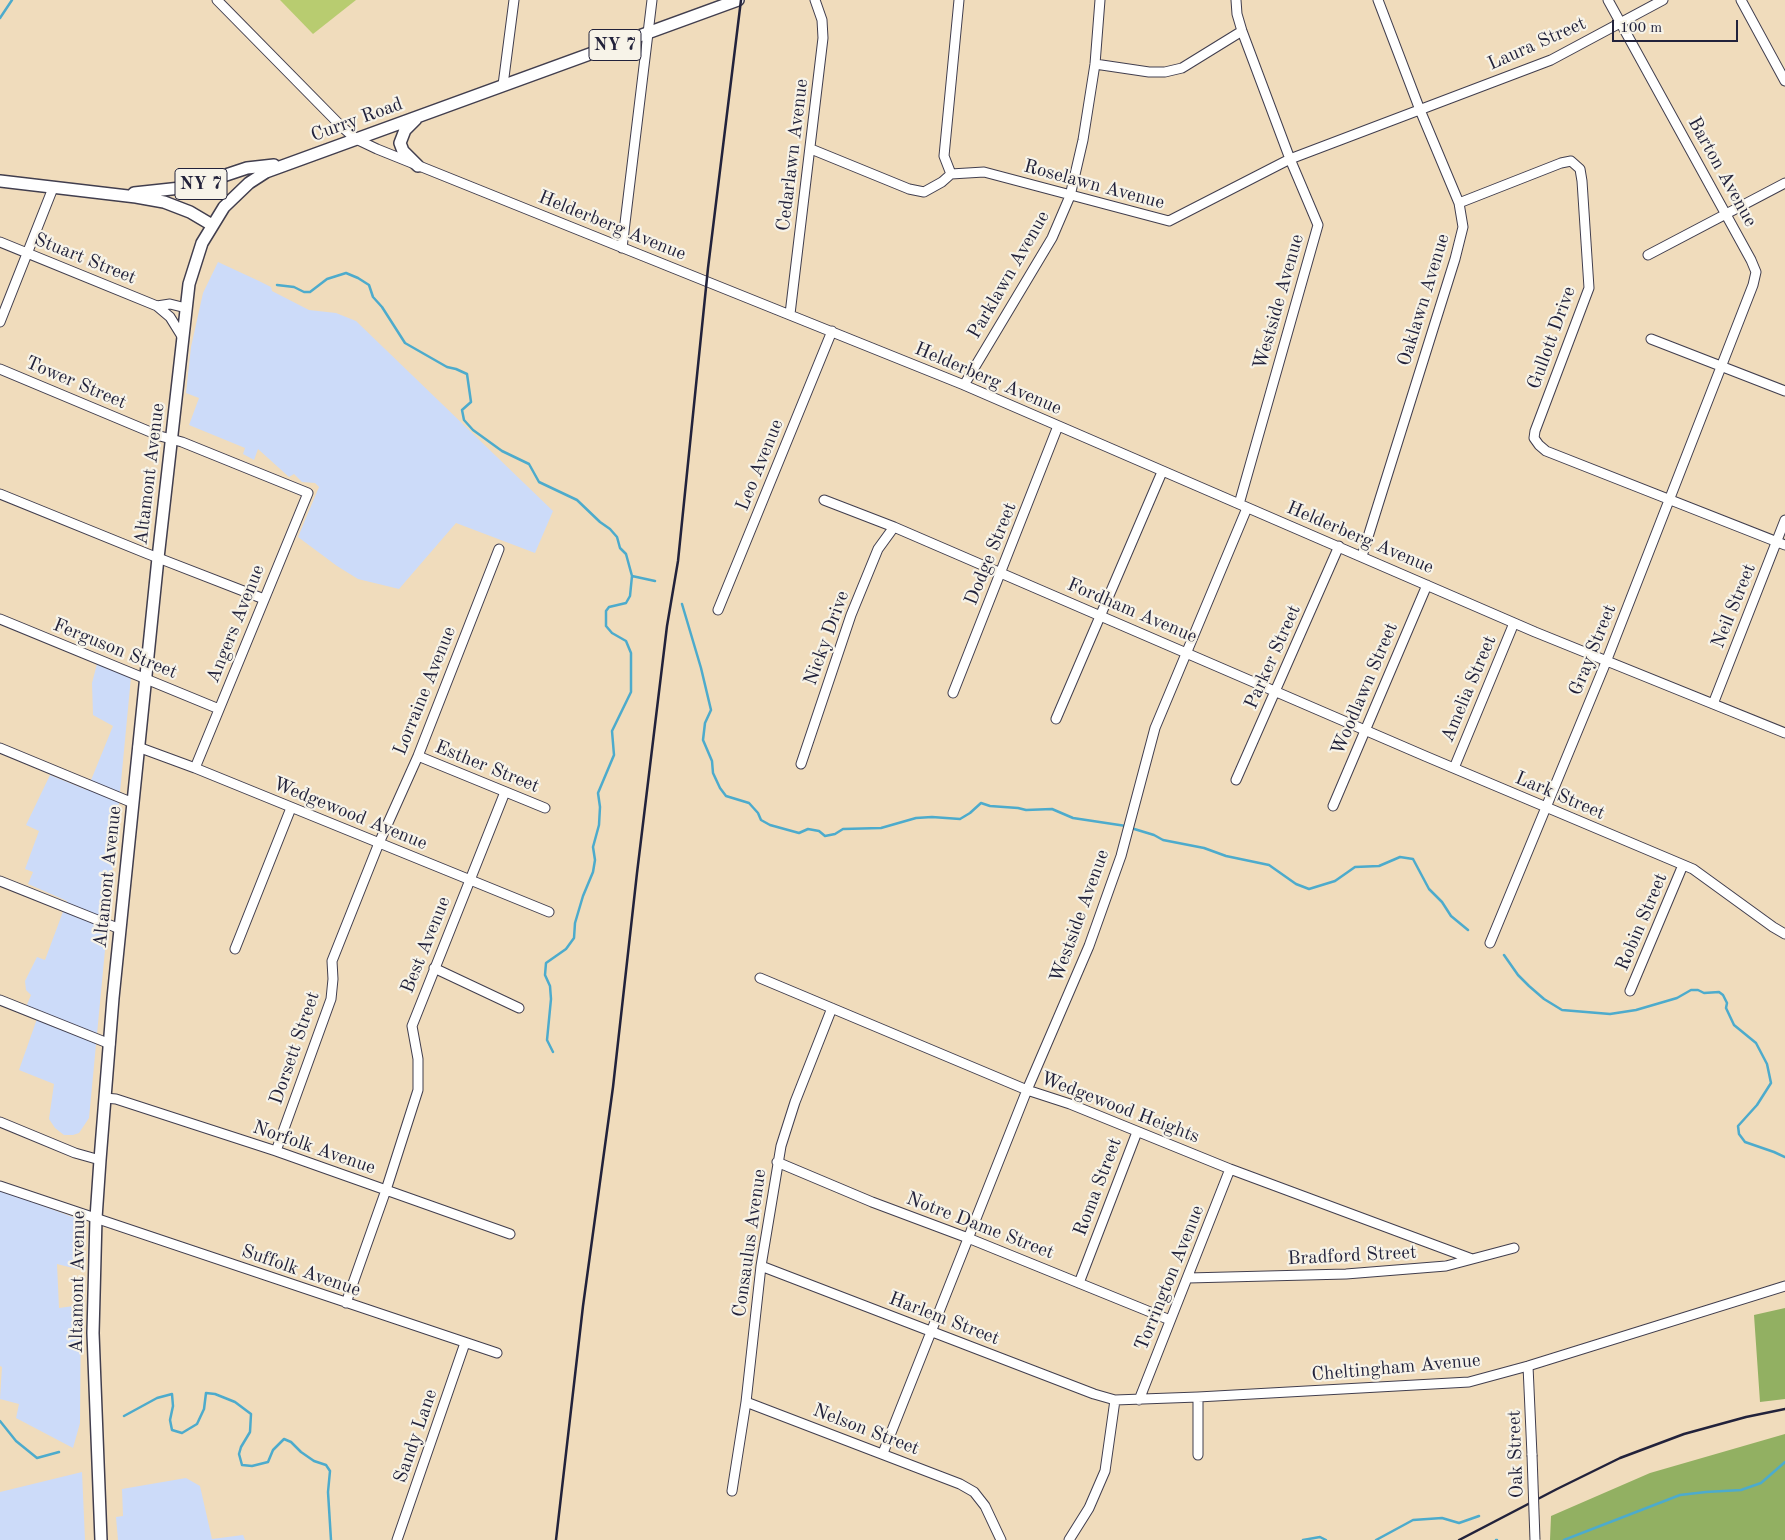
<!DOCTYPE html>
<html>
<head>
<meta charset="utf-8">
<style>
  body { margin:0 }
  #map { position:relative; width:1785px; height:1540px; overflow:hidden; background:#f0dcbc; font-family:"Old Standard TT",serif }
  canvas { display:block }
  .scale { position:absolute; left:1612px; top:20px; width:126px; height:22px; box-sizing:border-box; border:2px solid #22223b; border-top:0; padding-left:6px; font-size:15px; line-height:18px; white-space:nowrap; color:#22223b; -webkit-text-stroke:4px #f7f3e8; paint-order:stroke }
</style>
</head>
<body>
<div id="map">
<canvas width="1785" height="1540"></canvas>
<div class="scale">100 m</div>
</div>
<script>
const ctx = document.querySelector('canvas').getContext('2d');
ctx.lineJoin = 'round';
function fill(path, color) {
  ctx.fillStyle = color;
  ctx.fill(path, 'evenodd');
}
function toPath(rows) {
  const path = new Path2D();
  for (const r of rows) {
    path.moveTo(r[0], r[1]);
    for (let i = 2; i < r.length; i += 2) path.lineTo(r[i], r[i + 1]);
  }
  return path;
}
function strokePath(path, color, width, dash) {
  ctx.strokeStyle = color;
  ctx.lineWidth = width;
  ctx.lineCap = dash ? 'butt' : 'round';
  ctx.setLineDash(dash || []);
  ctx.stroke(path);
}
function write(font, color, halo, rows, align = 'center') {
  ctx.font = font + ' "Old Standard TT",serif';
  ctx.lineWidth = 4.5;
  ctx.setLineDash([]);
  ctx.textBaseline = 'middle';
  ctx.strokeStyle = halo;
  ctx.fillStyle = color;
  for (const [text, x, y, turn = 0] of rows) {
    ctx.save();
    ctx.translate(x, y);
    ctx.rotate((+turn || 0) * Math.PI / 180);
    ctx.textAlign = isNaN(turn) ? turn : align;
    if (halo) ctx.strokeText(text, 0, 0);
    ctx.fillText(text, 0, 0);
    ctx.restore();
  }
}
fill(toPath([
  [218,262,259,281,271,287,272,291,309,310,336,313,356,321,553,511,535,553,456,523,399,589,358,579,337,566,298,537,319,487,315,483,302,482,294,474,289,477,258,449,254,460,243,454,245,448,189,425,199,398,186,393,191,347,203,293],
  [97,664,131,677,89,1118,79,1133,73,1135,64,1135,55,1128,49,1119,54,1084,19,1070,39,1013,26,1007,31,995,26,990,25,981,37,957,45,960,67,901,28,884,33,872,25,869,39,831,26,825,50,775,87,790,113,726,93,715,92,683],
  [0,1190,81,1220,81,1270,57,1264,59,1308,81,1305,80,1423,73,1448,16,1418,19,1404,0,1399,2,1367,0,1366],
  [82,1472,85,1540,0,1540,0,1492],
  [186,1478,200,1486,212,1539,243,1535,245,1540,118,1540,116,1517,123,1516,122,1489]
]), '#ccdbf9');
fill(toPath([
  [280,0,356,0,313,34]
]), '#b8cc70');
fill(toPath([
  [1785,1308,1785,1399,1760,1402,1754,1315],
  [1785,1434,1785,1540,1550,1540,1551,1516,1650,1473]
]), '#92b062');
strokePath(toPath([
  [0,18,12,0],
  [277,285,294,287,304,292,310,292,327,279,346,273,358,278,369,285,373,297,382,307,405,343,447,367,456,369,467,374,471,402,462,410,464,420,473,430,502,451,529,464,539,482,577,500,600,522,610,529,617,537,620,548,626,554,632,576,655,581],
  [682,604,701,668,711,710,705,723,703,740,712,761,713,773,720,788,726,796,749,803,758,813,761,820,770,825,799,833,808,829,819,831,825,836,835,834,843,829,881,828,916,818,932,817,960,819,970,813,981,803,990,806,1018,808,1026,810,1052,809,1073,818,1126,826],
  [1131,828,1154,835,1163,840,1204,848,1226,856,1269,865,1296,884,1309,889,1335,881,1355,867,1379,866,1400,857,1413,859,1429,889,1442,902,1451,916,1468,930],
  [1504,955,1518,975,1529,986,1544,999,1562,1010,1610,1014,1636,1010,1677,998,1691,990,1698,990,1704,993,1719,992,1723,995,1727,1003,1726,1008,1734,1025,1756,1043,1767,1064,1771,1083,1757,1105,1738,1126,1739,1134,1745,1142,1774,1152,1785,1157],
  [553,1052,547,1040,551,999,550,986,545,975,546,963,566,949,574,938,575,923,583,896,593,872,595,860,593,847,599,825,600,807,598,793,614,755,612,731,631,692,631,653,626,641,612,633,606,626,606,611,609,607,626,603,630,596,632,576],
  [124,1416,157,1398,172,1394,173,1406,170,1420,172,1430,182,1433,197,1424,204,1409,206,1393,215,1394,235,1402,251,1414,250,1432,241,1447,239,1454,242,1465,252,1466,268,1462,273,1450,284,1439,291,1442,301,1452,314,1461,326,1465,330,1471,328,1492,331,1540],
  [0,1421,16,1441,37,1458,59,1452],
  [1303,1540,1320,1537,1326,1540],
  [1376,1540,1413,1520,1442,1518,1459,1523,1479,1516],
  [1496,1540,1497,1540],
  [1564,1540,1680,1495,1706,1492,1741,1490,1761,1483,1785,1462]
]), '#4dabcc', 2.5);
const minor = toPath([
  [217,0,341,126,356,139,377,149,964,385,1535,632,1785,733],
  [1236,0,1237,14,1242,31,1290,159,1318,225,1239,504],
  [1741,0,1785,81],
  [1095,64,1149,72,1165,72,1182,68,1242,31],
  [503,85,514,0],
  [811,149,909,189,924,192,942,182,951,174,984,172,1169,221,1290,159,1551,60,1663,0],
  [951,174,944,156,959,0],
  [1459,203,1561,163,1571,161,1580,169,1582,181,1589,288,1535,431,1534,438,1539,445,1546,451,1785,545],
  [0,242,157,306,170,317,183,338],
  [622,248,652,0],
  [1648,255,1785,183],
  [157,306,170,304,186,308],
  [790,314,823,38,822,20,815,0],
  [0,322,53,188],
  [1651,339,1785,391],
  [0,369,160,436,182,442,308,493,195,768],
  [964,385,1052,238,1070,196,1083,140,1095,64,1100,0],
  [0,494,148,554,264,599],
  [824,500,894,527,1425,756,1693,869,1773,927,1785,934],
  [1362,556,1455,259,1463,227,1459,203,1420,110,1378,0],
  [718,610,832,331],
  [0,619,219,709],
  [953,693,1058,426],
  [1713,704,1785,520],
  [1056,719,1162,472],
  [138,747,195,768,549,912],
  [0,748,133,803],
  [418,756,545,808],
  [801,764,851,615,878,549,894,527],
  [1454,768,1514,623],
  [1236,780,1339,546],
  [1333,806,1427,585],
  [0,881,120,929],
  [1490,943,1606,662,1753,285,1756,272,1751,260,1608,0],
  [235,949,291,808],
  [434,968,519,1008],
  [760,978,1027,1090,1070,1104,1230,1169,1472,1259],
  [1630,991,1683,865],
  [0,1000,110,1044],
  [105,1098,116,1099,276,1151,510,1234],
  [0,1122,75,1153,100,1160],
  [276,1151,331,999,333,979,332,961,379,843,418,756,499,549],
  [777,1162,872,1202,968,1238,1170,1320],
  [0,1186,497,1353],
  [761,1266,1094,1394,1115,1400,1198,1397,1469,1382,1528,1366,1785,1286],
  [1188,1278,1346,1274,1446,1266,1514,1248],
  [1079,1283,1137,1132],
  [346,1303,386,1190,418,1090,418,1059,412,1026,505,792],
  [1528,1366,1532,1455],
  [1198,1397,1198,1455],
  [1139,1400,1230,1169],
  [746,1402,960,1484,974,1492,985,1506,1001,1540],
  [883,1453,1027,1090,1089,946,1121,856,1155,728,1247,508],
  [732,1491,746,1402,761,1266,781,1146,795,1102,832,1008],
  [397,1540,465,1343],
  [1069,1540,1089,1508,1105,1471,1115,1400]
]);
const major = toPath([
  [416,119,405,130,400,143,403,151,418,166],
  [0,181,136,197,164,202,190,212,212,225],
  [134,193,190,187,247,168,274,165],
  [101,1540,93,1333,96,1218,100,1160,113,998,158,558,189,284,202,243,224,207,249,183,266,172,738,0]
]);
strokePath(minor, '#413e4e', 11);
strokePath(major, '#413e4e', 14);
strokePath(minor, '#fff', 9);
strokePath(major, '#fff', 11);
strokePath(toPath([
  [556,1540,583,1306,613,1087,637,873,667,626,678,561,708,268,741,0],
  [1459,1540,1557,1489,1620,1458,1684,1434,1746,1417,1785,1409]
]), '#22223b', 2.5);
const minorBridge = toPath([
  [1532,1455,1535,1540]
]);
strokePath(minorBridge, '#413e4e', 11, []);
strokePath(minorBridge, '#fff', 9);
for (const [x, y, w] of [
  [615,45,52],
  [201,184,52]
]) {
  const box = new Path2D();
  box.roundRect(x - w / 2, y - 15.5, w, 31, 4);
  ctx.fillStyle = '#f7f3e8';
  ctx.fill(box);
  strokePath(box, '#22223b', 1);
}
write('bold 18px', '#22223b', null, [
  ["NY 7",615,45],
  ["NY 7",201,184]
]);
write('19px', '#22223b', '#f7f3e8', [
  ["Laura Street",1537,44,-24],
  ["Curry Road",357,120,-20],
  ["Cedarlawn Avenue",793,155,-83],
  ["Barton Avenue",1722,172,61],
  ["Roselawn Avenue",1094,185,15],
  ["Helderberg Avenue",612,226,22],
  ["Stuart Street",85,259,22],
  ["Parklawn Avenue",1009,275,-60],
  ["Oaklawn Avenue",1424,300,-73],
  ["Westside Avenue",1279,302,-74],
  ["Gullott Drive",1552,338,-70],
  ["Helderberg Avenue",988,379,23],
  ["Tower Street",76,383,23],
  ["Leo Avenue",760,465,-68],
  ["Altamont Avenue",150,474,-83],
  ["Helderberg Avenue",1360,538,23],
  ["Dodge Street",991,554,-68],
  ["Neil Street",1734,606,-68],
  ["Fordham Avenue",1132,611,23],
  ["Angers Avenue",236,624,-68],
  ["Nicky Drive",827,638,-70],
  ["Ferguson Street",115,649,22],
  ["Gray Street",1593,650,-68],
  ["Parker Street",1273,657,-66],
  ["Woodlawn Street",1365,689,-67],
  ["Amelia Street",1469,689,-67],
  ["Lorraine Avenue",425,691,-68],
  ["Esther Street",487,767,22],
  ["Lark Street",1560,796,23],
  ["Wedgewood Avenue",350,814,22],
  ["Altamont Avenue",108,877,-84],
  ["Westside Avenue",1080,916,-70],
  ["Robin Street",1642,922,-67],
  ["Best Avenue",426,945,-68],
  ["Dorsett Street",295,1048,-71],
  ["Wedgewood Heights",1120,1108,21],
  ["Norfolk Avenue",314,1148,19],
  ["Roma Street",1098,1187,-69],
  ["Notre Dame Street",980,1226,21],
  ["Consaulus Avenue",750,1243,-82],
  ["Bradford Street",1352,1256,-3],
  ["Suffolk Avenue",301,1271,19],
  ["Torrington Avenue",1170,1278,-68],
  ["Altamont Avenue",78,1282,-89],
  ["Harlem Street",944,1319,21],
  ["Cheltingham Avenue",1396,1368,-5],
  ["Nelson Street",866,1430,21],
  ["Sandy Lane",416,1436,-71],
  ["Oak Street",1516,1454,-92]
]);
</script>
</body>
</html>
